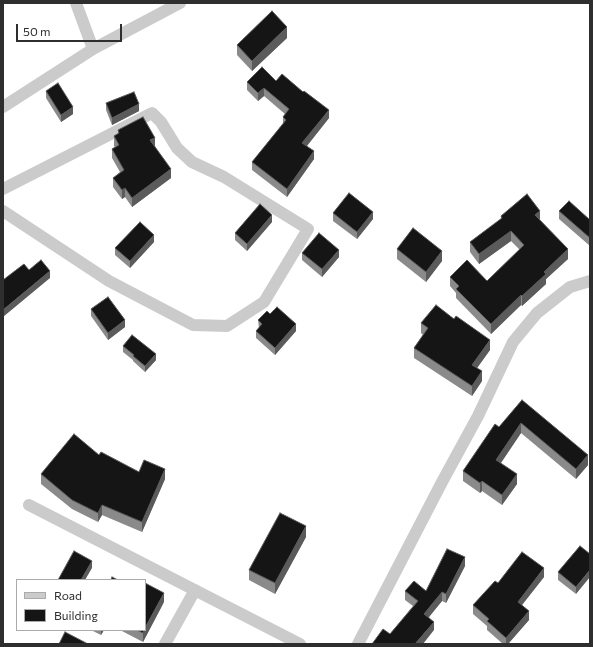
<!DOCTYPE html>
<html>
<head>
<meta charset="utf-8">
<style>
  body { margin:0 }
  #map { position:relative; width:593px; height:647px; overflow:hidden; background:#fff; font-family:Commissioner,sans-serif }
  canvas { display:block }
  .frame { position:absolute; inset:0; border:4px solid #2e2e2e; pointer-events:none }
  .legend { position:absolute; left:16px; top:579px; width:130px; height:52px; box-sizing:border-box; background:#fff; border:1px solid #ababab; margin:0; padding:5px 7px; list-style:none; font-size:12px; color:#2e2e2e }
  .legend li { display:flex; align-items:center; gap:8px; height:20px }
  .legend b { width:20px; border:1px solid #ababab }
  .scale { position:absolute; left:16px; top:24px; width:106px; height:18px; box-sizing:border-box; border:2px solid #2e2e2e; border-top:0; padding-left:5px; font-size:12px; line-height:14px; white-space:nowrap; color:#2e2e2e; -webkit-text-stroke:3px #fff; paint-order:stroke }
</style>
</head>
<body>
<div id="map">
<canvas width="593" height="647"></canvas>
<div class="frame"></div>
<ul class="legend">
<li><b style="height:5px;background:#cbcbcb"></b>Road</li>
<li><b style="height:11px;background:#151515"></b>Building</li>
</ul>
<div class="scale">50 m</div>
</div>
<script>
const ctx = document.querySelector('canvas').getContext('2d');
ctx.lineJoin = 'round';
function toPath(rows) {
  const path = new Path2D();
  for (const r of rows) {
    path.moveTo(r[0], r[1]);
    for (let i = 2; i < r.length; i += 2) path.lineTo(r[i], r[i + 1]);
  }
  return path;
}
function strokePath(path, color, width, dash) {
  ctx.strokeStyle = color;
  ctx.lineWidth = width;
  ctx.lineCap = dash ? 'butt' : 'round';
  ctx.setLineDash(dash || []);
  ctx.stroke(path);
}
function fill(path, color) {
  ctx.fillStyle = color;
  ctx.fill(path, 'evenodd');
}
strokePath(toPath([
  [76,3,93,49],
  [3,107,93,49,180,3],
  [3,189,152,113,161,122,177,148,192,162,224,177,308,229,264,302,227,326,193,325,109,281,3,211],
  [29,505,300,644],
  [165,644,195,590],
  [358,644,442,482,478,416,513,342,537,313,570,287,590,281]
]), '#cbcbcb', 12);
fill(toPath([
  [287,38,252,71,237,55,237,45],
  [276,81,329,118,307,146,314,159,287,197,252,170,252,162,283,124,283,117,285,114,264,96,258,101,247,90,247,82],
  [46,91,73,114,61,122,46,98],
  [106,103,139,111,112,125,106,110],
  [118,130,155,146,171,178,132,207,125,197,122,199,113,187,113,178,120,172,112,158,112,149,115,147,114,146,114,136,118,134],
  [559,211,590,220,590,246,559,219],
  [333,213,373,219,357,239,333,221],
  [501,216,540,220,568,259,546,279,546,284,522,306,521,305,491,334,456,298,456,293,450,286,450,277,487,281,520,250,511,241,479,264,470,252,470,242,501,219],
  [272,222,247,251,235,240,235,233],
  [154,242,130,268,115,255,115,248],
  [397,249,442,261,426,282,397,259],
  [302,253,339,257,322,277,302,260],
  [91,309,125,327,108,340,91,316],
  [270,314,296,331,275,355,256,338,256,331,259,328,258,320],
  [421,323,490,350,477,368,482,381,472,396,414,358,414,348,423,335,421,333],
  [123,346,156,360,145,372,133,361,133,360,123,352],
  [522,400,588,465,576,479,521,433,501,463,517,484,502,505,482,491,480,493,463,481,463,471,499,427],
  [99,455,139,472,165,479,142,532,102,515,98,522,72,509,41,484,41,474],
  [306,537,275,594,249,580,249,570],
  [580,546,576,594,558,580,558,572],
  [465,566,446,603,442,601,429,617,434,630,390,634,413,606,405,600,405,591,426,591],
  [544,577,522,605,529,620,508,644,503,644,487,630,487,626,473,614,473,605,498,583],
  [164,602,143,642,120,630,145,630],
  [91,630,104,630,101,635]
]), '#8a8a8a');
fill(toPath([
  [287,27,287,38,252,71,252,61],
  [264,88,264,96,258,101,258,93],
  [139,104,139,111,112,125,112,118],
  [73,107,73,114,61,122,61,115],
  [329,110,329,118,302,152,302,143],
  [155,138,155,147,150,140],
  [314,151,314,159,287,197,287,189],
  [171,169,171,178,132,207,132,198],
  [125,188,125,197,122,199,122,190],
  [540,211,540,220,535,215],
  [373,212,373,219,357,239,357,232],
  [272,215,272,222,247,251,247,244],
  [511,231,511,241,479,264,479,254],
  [154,235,154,242,130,268,130,261],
  [568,249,568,259,546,279,546,284,522,306,522,296,544,272],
  [339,250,339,257,322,277,322,269],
  [442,251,442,261,426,282,426,272],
  [50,271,50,278,3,317,3,310],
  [521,295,521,305,491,334,491,324],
  [125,320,125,327,108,340,108,333],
  [296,324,296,331,275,355,275,348],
  [490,340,490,350,472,375,472,365],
  [156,354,156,360,145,372,145,366],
  [482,371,482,381,472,396,472,386],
  [521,423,521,433,496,470,496,460],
  [588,455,588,465,576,479,576,469],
  [165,469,165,479,142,532,142,522],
  [517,474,517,484,502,505,502,495],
  [482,481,482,491,480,493,480,483],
  [102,505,102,515,98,522,98,513],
  [306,526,306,537,275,594,275,583],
  [465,557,465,566,446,603,446,594],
  [92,561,92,568,85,580,81,580],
  [544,568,544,577,518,610,518,602],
  [590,570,590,577,576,594,576,587],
  [442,592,442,601,424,623,424,614],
  [164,593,164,602,143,642,143,633,144,630,145,630,145,628],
  [529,611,529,620,508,644,506,644,506,638],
  [434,622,434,630,423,644,415,644],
  [101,630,104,630,101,635]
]), '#5b5b5b');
const building = toPath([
  [272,11,287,27,252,61,237,45,272,11],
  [262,67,276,81,282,74,303,92,304,91,329,110,302,143,314,151,287,189,252,162,286,120,283,117,289,109,264,88,258,93,247,82,262,67],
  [58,83,73,107,61,115,46,91,58,83],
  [134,92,139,104,112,118,106,103,134,92],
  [143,117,155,138,150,140,171,169,132,198,125,188,122,190,113,178,124,170,112,149,119,145,114,136,119,133,118,130,143,117],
  [349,193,373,212,357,232,333,213,349,193],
  [527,194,540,211,535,215,568,249,544,272,546,274,522,296,521,295,491,324,456,289,459,286,450,277,467,260,487,281,524,245,511,231,479,254,470,242,502,218,501,216,527,194],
  [569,201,590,220,590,238,559,211,569,201],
  [260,204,272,215,247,244,235,233,260,204],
  [140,222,154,235,130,261,115,248,140,222],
  [413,228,442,251,426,272,397,249,413,228],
  [319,233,339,250,322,269,302,253,319,233],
  [41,260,50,271,3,310,3,280,24,264,29,270,41,260],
  [108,297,125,320,108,333,91,309,108,297],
  [436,305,454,319,456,316,490,340,472,365,482,371,472,386,414,348,428,328,421,323,436,305],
  [277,307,296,324,275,348,256,331,262,324,258,320,267,311,270,314,277,307],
  [132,335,156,354,145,366,133,356,134,355,123,346,132,335],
  [522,400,588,455,576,469,521,423,496,460,517,474,502,495,482,481,480,483,463,471,495,424,499,427,522,400],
  [74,434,99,455,101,452,139,472,144,460,165,469,142,522,102,505,98,513,72,500,41,474,74,434],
  [280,513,306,526,275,583,249,570,280,513],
  [580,546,590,554,590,570,576,587,558,572,580,546],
  [447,549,465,557,446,594,442,592,424,614,434,622,415,644,372,644,383,629,390,634,418,601,405,591,414,581,426,591,447,549],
  [74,551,92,561,81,580,58,580,74,551],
  [522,552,544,568,518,602,529,611,506,638,487,621,489,619,473,605,495,581,498,583,522,552],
  [112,577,118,580,111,580,112,577],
  [145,583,164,593,145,628,145,583],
  [137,630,144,630,143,633,137,630],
  [65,632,88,644,59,644,65,632]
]);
fill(building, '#151515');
strokePath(building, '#5b5b5b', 1);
</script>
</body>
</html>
